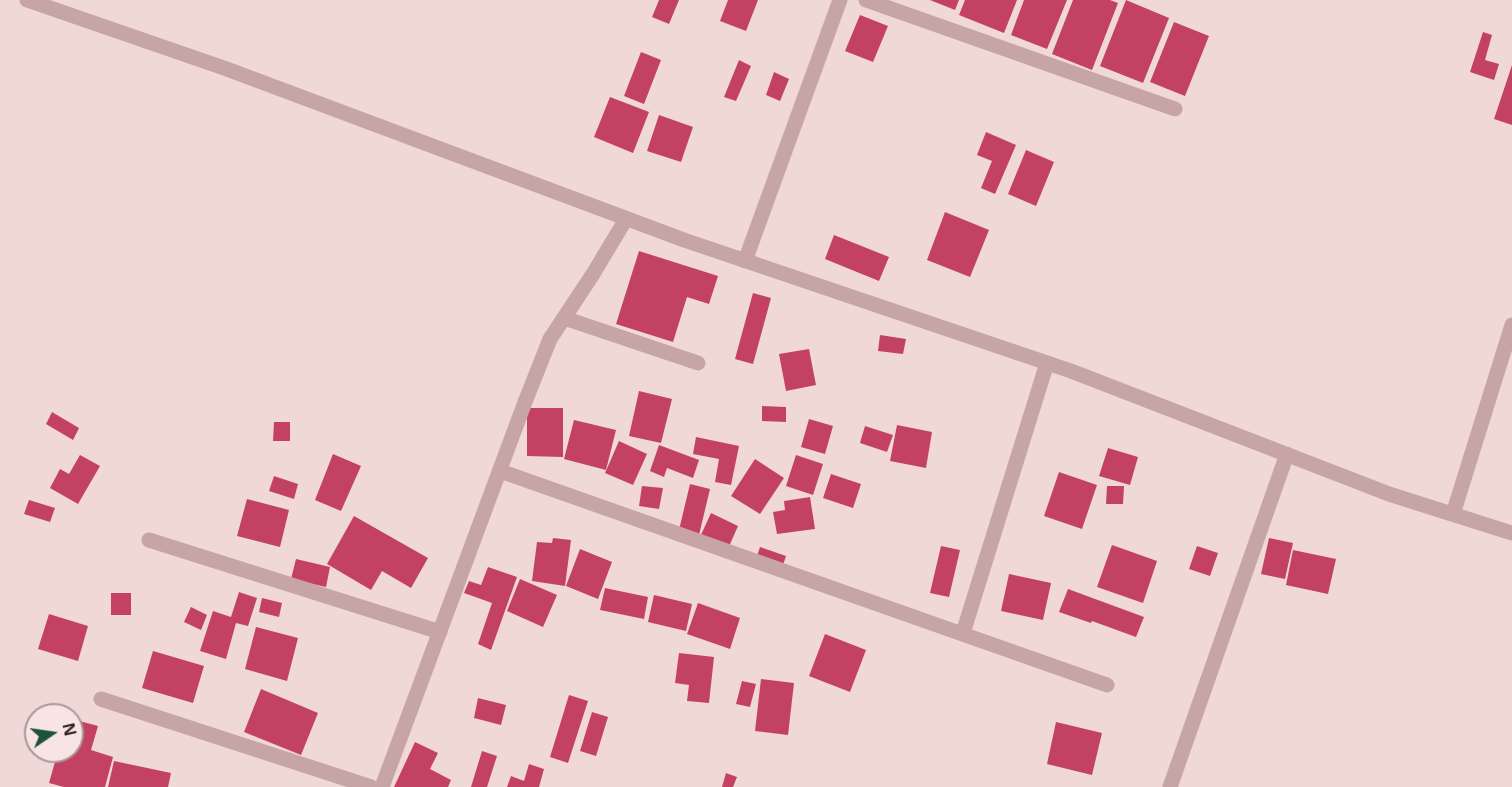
<!DOCTYPE html>
<html>
<head>
<meta charset="utf-8">
<style>
  body { margin:0 }
  #map { position:relative; width:1512px; height:787px; overflow:hidden; background:#f0d8d7; font-family:"Noto Sans",sans-serif }
  canvas { display:block }
  .north { position:absolute; left:24px; top:703px; width:60px; height:60px; box-sizing:border-box; background:#f8e4e3; border:2px solid #a99898; border-radius:50%; rotate:77deg; font-size:16px; font-weight:700; line-height:24px; text-align:center; color:#332528 }
  .north::after { content:''; display:block; margin:auto; width:21px; height:27px; background:#1c533b; clip-path:polygon(50% 0,100% 100%,50% 72%,0 100%) }
</style>
</head>
<body>
<div id="map">
<canvas width="1512" height="787"></canvas>
<div class="north">N</div>
</div>
<script>
const ctx = document.querySelector('canvas').getContext('2d');
ctx.lineJoin = 'round';
function fill(path, color) {
  ctx.fillStyle = color;
  ctx.fill(path, 'evenodd');
}
function toPath(rows) {
  const path = new Path2D();
  for (const r of rows) {
    path.moveTo(r[0], r[1]);
    for (let i = 2; i < r.length; i += 2) path.lineTo(r[i], r[i + 1]);
  }
  return path;
}
function strokePath(path, color, width, dash) {
  ctx.strokeStyle = color;
  ctx.lineWidth = width;
  ctx.lineCap = dash ? 'butt' : 'round';
  ctx.setLineDash(dash || []);
  ctx.stroke(path);
}
fill(toPath([
  [659,0,679,0,669,24,652,17],
  [728,0,758,0,746,31,720,21],
  [930,0,959,0,955,10],
  [965,0,1017,0,1004,33,959,15],
  [1024,0,1067,0,1047,49,1011,35],
  [1073,0,1110,0,1118,3,1092,70,1052,54],
  [1126,0,1169,18,1143,83,1100,66],
  [860,15,888,26,873,62,845,51],
  [1174,22,1209,36,1185,96,1150,82],
  [1483,32,1492,35,1485,60,1499,64,1494,80,1470,72],
  [641,52,661,60,644,104,624,96],
  [739,60,751,66,736,101,724,97],
  [1512,65,1512,125,1494,119],
  [774,72,789,79,780,101,766,95],
  [610,97,649,112,633,153,594,137],
  [659,115,693,127,681,162,647,151],
  [986,132,1016,145,995,194,981,188,992,161,977,155],
  [1026,150,1054,162,1036,206,1008,194],
  [945,212,989,230,970,277,927,260],
  [834,235,889,257,879,281,825,259],
  [639,251,718,276,709,304,687,297,673,342,616,324],
  [753,293,771,298,753,364,735,359],
  [880,335,906,339,903,354,878,351],
  [809,349,816,385,786,391,779,354],
  [639,391,672,399,661,443,629,436],
  [762,406,786,407,786,422,762,421],
  [527,408,563,408,563,457,527,456],
  [52,412,79,428,73,440,46,424],
  [809,419,833,426,825,454,801,447],
  [574,420,616,430,606,470,564,459],
  [274,422,290,422,290,441,273,441],
  [897,425,932,432,926,468,890,461],
  [865,426,893,435,887,452,860,443],
  [696,437,739,446,731,485,715,482,719,459,693,454],
  [619,441,647,454,633,485,605,473],
  [659,445,699,460,693,478,667,468,664,477,650,471],
  [1108,448,1138,457,1130,485,1099,476],
  [333,454,361,466,341,511,315,500],
  [80,455,100,466,78,504,50,488,60,469,69,474],
  [796,455,823,464,813,495,786,486],
  [755,459,784,478,760,514,731,496],
  [1059,472,1097,485,1082,529,1044,516],
  [831,474,861,484,853,508,823,498],
  [274,476,298,484,294,499,269,491],
  [690,484,710,489,699,535,679,530],
  [642,486,663,488,659,509,639,506],
  [1107,486,1124,486,1123,504,1106,504],
  [810,497,815,529,777,534,773,512,785,510,784,501],
  [247,499,289,510,280,547,237,536],
  [29,500,55,508,50,522,24,514],
  [711,513,738,526,727,551,700,537],
  [354,516,428,558,411,588,382,571,371,590,327,564],
  [553,538,571,540,565,586,532,581,537,542,552,543],
  [1269,538,1293,543,1285,579,1261,574],
  [1112,545,1157,561,1143,603,1097,587],
  [941,546,960,550,949,597,930,593],
  [1197,546,1218,553,1210,576,1189,569],
  [760,547,786,556,782,568,756,559],
  [580,549,612,562,598,599,566,586],
  [1293,550,1336,559,1328,594,1286,585],
  [296,559,330,567,326,587,291,579],
  [488,567,517,577,491,650,478,644,492,603,464,593,469,581,481,585],
  [1009,574,1051,583,1043,620,1001,611],
  [520,579,557,595,543,627,507,611],
  [605,588,648,597,644,619,600,610],
  [1068,589,1144,617,1136,637,1092,621,1091,623,1059,612],
  [239,592,257,598,248,626,236,623,226,659,200,651,213,611,231,617],
  [111,593,131,593,131,615,111,615],
  [654,595,692,604,686,631,648,622],
  [262,598,282,603,279,617,259,612],
  [698,603,740,618,730,649,687,634],
  [191,607,207,615,201,630,184,622],
  [49,614,88,626,78,661,38,649],
  [256,627,298,638,287,681,245,669],
  [825,634,866,650,850,692,809,676],
  [153,651,204,666,193,703,142,688],
  [679,653,714,657,709,703,687,701,689,685,675,683],
  [761,679,794,683,788,735,755,731],
  [742,681,756,684,750,707,736,704],
  [261,689,318,713,301,755,244,732],
  [569,695,588,701,568,763,550,757],
  [478,698,506,705,501,725,474,718],
  [592,712,608,717,596,756,580,751],
  [72,719,98,726,91,750,113,757,105,787,64,787,49,783,58,751,72,751],
  [1056,722,1102,733,1092,775,1047,764],
  [415,742,438,753,430,769,451,780,448,787,394,787],
  [482,751,497,756,487,787,471,787],
  [114,761,171,773,168,787,108,787],
  [529,764,544,769,539,787,507,787,511,776,524,781],
  [726,773,737,777,733,787,722,787]
]), '#c34263');
strokePath(toPath([
  [27,0,224,68,684,240,1071,371,1389,494,1512,533],
  [866,0,1175,109],
  [745,261,840,0],
  [564,318,698,363],
  [500,471,1107,685],
  [1453,514,1512,325],
  [149,540,440,632],
  [963,633,1047,363],
  [101,699,371,787],
  [382,787,525,402,550,339,593,274,626,219],
  [1170,787,1287,454]
]), '#c7a4a5', 15);
</script>
</body>
</html>
